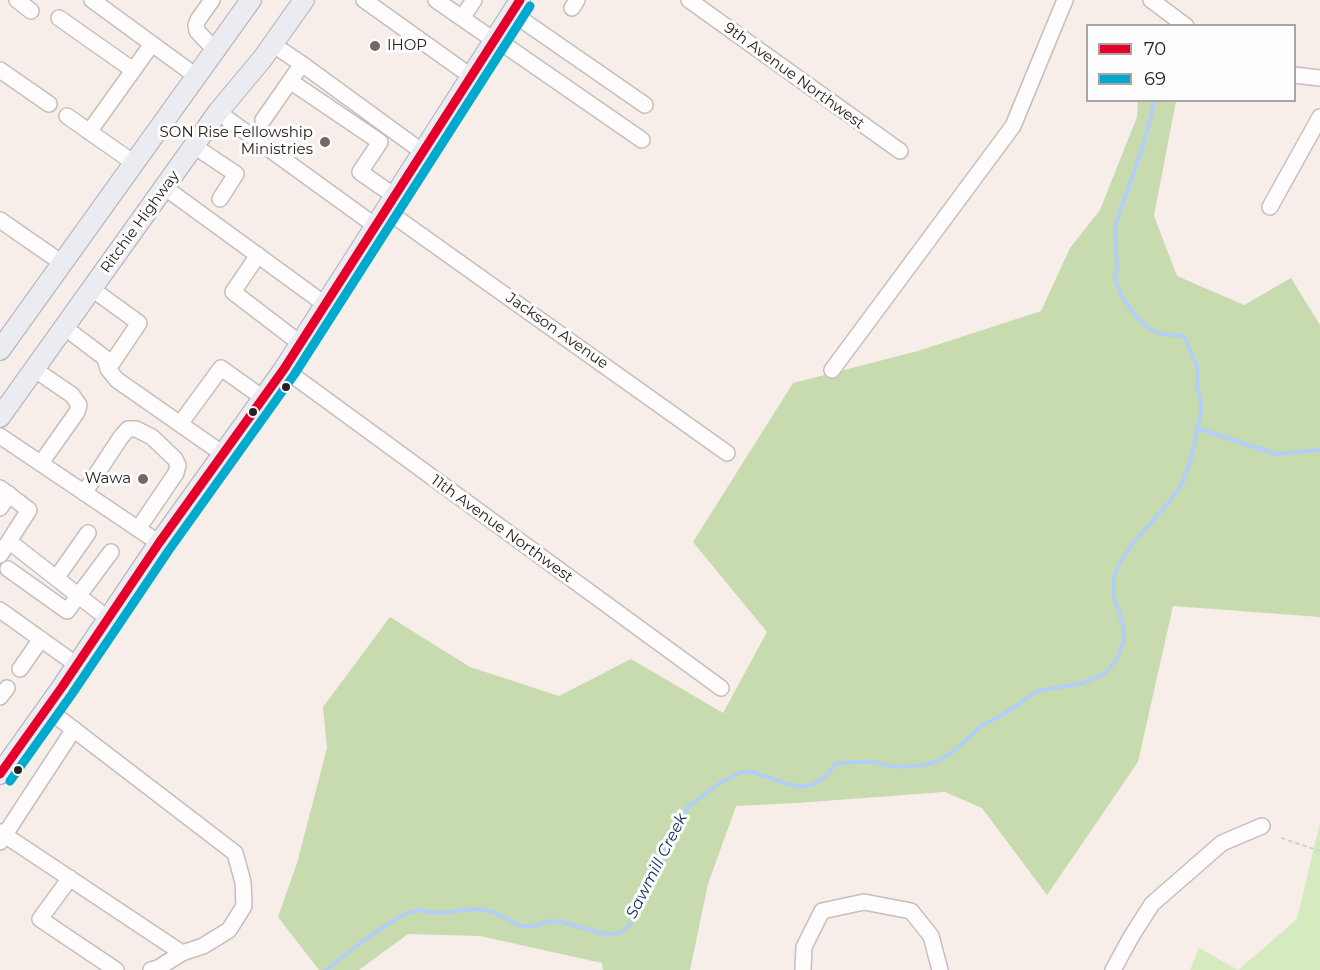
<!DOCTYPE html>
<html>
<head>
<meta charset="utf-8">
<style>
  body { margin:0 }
  #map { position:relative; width:1320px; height:970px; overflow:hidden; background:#f7eeea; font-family:Montserrat,sans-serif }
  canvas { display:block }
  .legend { position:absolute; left:1086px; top:24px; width:210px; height:78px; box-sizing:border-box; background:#fdfdfd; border:2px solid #a8a5a4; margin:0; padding:8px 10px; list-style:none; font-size:18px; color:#28221f }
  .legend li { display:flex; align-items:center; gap:12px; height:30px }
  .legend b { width:30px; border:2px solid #a8a5a4 }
</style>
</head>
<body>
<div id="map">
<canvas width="1320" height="970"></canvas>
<ul class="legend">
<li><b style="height:8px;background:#e4002b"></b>70</li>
<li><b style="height:8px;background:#00a9ce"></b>69</li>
</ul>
</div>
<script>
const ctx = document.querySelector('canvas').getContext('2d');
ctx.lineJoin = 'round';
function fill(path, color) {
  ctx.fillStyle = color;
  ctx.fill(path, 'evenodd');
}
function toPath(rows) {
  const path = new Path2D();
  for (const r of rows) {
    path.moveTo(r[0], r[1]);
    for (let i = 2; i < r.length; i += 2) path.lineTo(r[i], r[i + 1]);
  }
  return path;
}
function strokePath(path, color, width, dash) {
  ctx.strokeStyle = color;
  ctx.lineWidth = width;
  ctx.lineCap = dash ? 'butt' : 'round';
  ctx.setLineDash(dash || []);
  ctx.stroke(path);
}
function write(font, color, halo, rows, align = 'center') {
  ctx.font = font + ' Montserrat,sans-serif';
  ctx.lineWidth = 6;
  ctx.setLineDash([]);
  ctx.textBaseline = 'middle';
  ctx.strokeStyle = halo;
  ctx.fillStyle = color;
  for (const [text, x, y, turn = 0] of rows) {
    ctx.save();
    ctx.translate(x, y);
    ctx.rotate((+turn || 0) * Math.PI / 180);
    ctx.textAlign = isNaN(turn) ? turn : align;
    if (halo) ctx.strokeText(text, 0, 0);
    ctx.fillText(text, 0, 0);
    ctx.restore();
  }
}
fill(toPath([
  [1320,823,1320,970,1190,970,1199,948,1238,970,1297,919]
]), '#d6eabf');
fill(toPath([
  [1138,101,1176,101,1154,216,1177,276,1244,305,1291,278,1320,325,1320,617,1173,606,1138,762,1047,895,982,808,945,792,797,803,736,806,708,884,690,970,603,970,602,963,480,936,408,934,359,970,319,970,278,917,297,863,327,748,323,707,390,617,470,667,559,696,631,659,723,713,767,632,693,542,793,383,918,351,1041,311,1070,248,1100,210,1137,117]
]), '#c7dbae');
strokePath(toPath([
  [1196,428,1276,454,1320,450],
  [326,970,367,938,390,923,407,913,420,910,435,913,480,909,493,912,521,926,534,926,550,921,562,922,605,934,620,933,628,927,637,912,653,881,661,856,674,840,679,825,688,807,720,783,741,772,753,772,784,783,802,787,814,784,828,774,835,764,854,762,873,762,895,767,924,765,938,761,954,751,981,726,1004,714,1038,691,1083,683,1106,673,1116,660,1124,641,1123,625,1114,597,1114,577,1119,564,1133,543,1171,500,1183,482,1192,455,1202,408,1197,385,1197,366,1184,336,1161,334,1148,328,1134,314,1120,293,1115,278,1117,267,1115,226,1144,143,1155,100]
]), '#b4cff6', 4);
const minor = toPath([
  [17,0,31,11],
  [92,0,196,76],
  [212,0,198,20,196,25,197,31,215,50],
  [364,0,472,77],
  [436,0,495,41],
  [689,0,900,151],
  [1151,0,1186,26],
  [572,8,577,0],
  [512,13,645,105],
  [59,18,133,70],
  [462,18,474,0],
  [496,39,642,140],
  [302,64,424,153],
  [0,70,49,104],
  [1294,75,1320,78],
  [290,81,380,142,360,172,396,197],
  [218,112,377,227],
  [67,116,134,163],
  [263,120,302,64,272,44],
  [89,132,152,44],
  [194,146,236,174,220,199],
  [164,187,326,305],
  [1270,207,1320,117],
  [387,211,727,453],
  [0,220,62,263],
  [258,255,233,292,301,344],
  [92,289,139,323,108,369],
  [64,327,105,358,108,369,117,380,223,454],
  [34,369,72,395,79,405,77,412,41,463],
  [284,369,721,688],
  [832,370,1013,126,1065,0],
  [180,424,221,368,263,398],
  [0,436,159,543],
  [0,488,29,510,0,555],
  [84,493,121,437,128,429,136,429,152,437,175,459,178,465,176,473,138,529],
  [0,508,9,494],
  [10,542,107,618],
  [8,569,67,611,111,552],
  [57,577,88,533],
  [0,610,77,665],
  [20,669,41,639],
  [0,697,7,688],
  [0,832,182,953,203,946,229,930,244,906,243,882,235,853,47,709],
  [0,842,74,729],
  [70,878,40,919,116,970],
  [151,970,158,968,182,953],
  [803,970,804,947,822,911,864,902,911,911,931,936,940,970],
  [1113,970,1131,937,1152,904,1222,843,1262,826]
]);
const major = toPath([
  [0,350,251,0],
  [0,417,218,112,263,58,304,0],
  [0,774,62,687,159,543,284,369,520,0]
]);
strokePath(minor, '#c6bebb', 18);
strokePath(major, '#afb0b8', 22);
strokePath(toPath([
  [1281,838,1320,851]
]), '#d2cfcf', 2, [4.5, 3]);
strokePath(minor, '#fefcfc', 15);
strokePath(major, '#eaecf1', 20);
strokePath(toPath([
  [0,774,62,687,159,543,284,369,520,0]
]), '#e4002b', 9);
strokePath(toPath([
  [10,781,72,694,169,550,294,375,530,6]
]), '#00a9ce', 9);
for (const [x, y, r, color] of [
  [375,46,6,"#706966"],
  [325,142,6,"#706966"],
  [286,387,5,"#28221f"],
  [253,412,5,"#28221f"],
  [143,479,6,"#706966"],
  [18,770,5,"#28221f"]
]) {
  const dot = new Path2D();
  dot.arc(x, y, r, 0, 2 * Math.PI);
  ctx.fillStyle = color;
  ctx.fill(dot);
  strokePath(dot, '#fdfdfd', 2);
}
write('15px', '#28221f', '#fdfdfd', [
  ["IHOP",387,46,"left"],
  ["SON Rise Fellowship",313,133],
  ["Ministries",313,150],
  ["Wawa",131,479]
], 'right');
write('15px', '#28221f', '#fdfdfd', [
  ["9th Avenue Northwest",794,76,36],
  ["Ritchie Highway",140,222,-54],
  ["Jackson Avenue",557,331,35],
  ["11th Avenue Northwest",502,529,36]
]);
write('italic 16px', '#092e59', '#fdfdfd', [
  ["Sawmill Creek",657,866,-63]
]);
</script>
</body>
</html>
